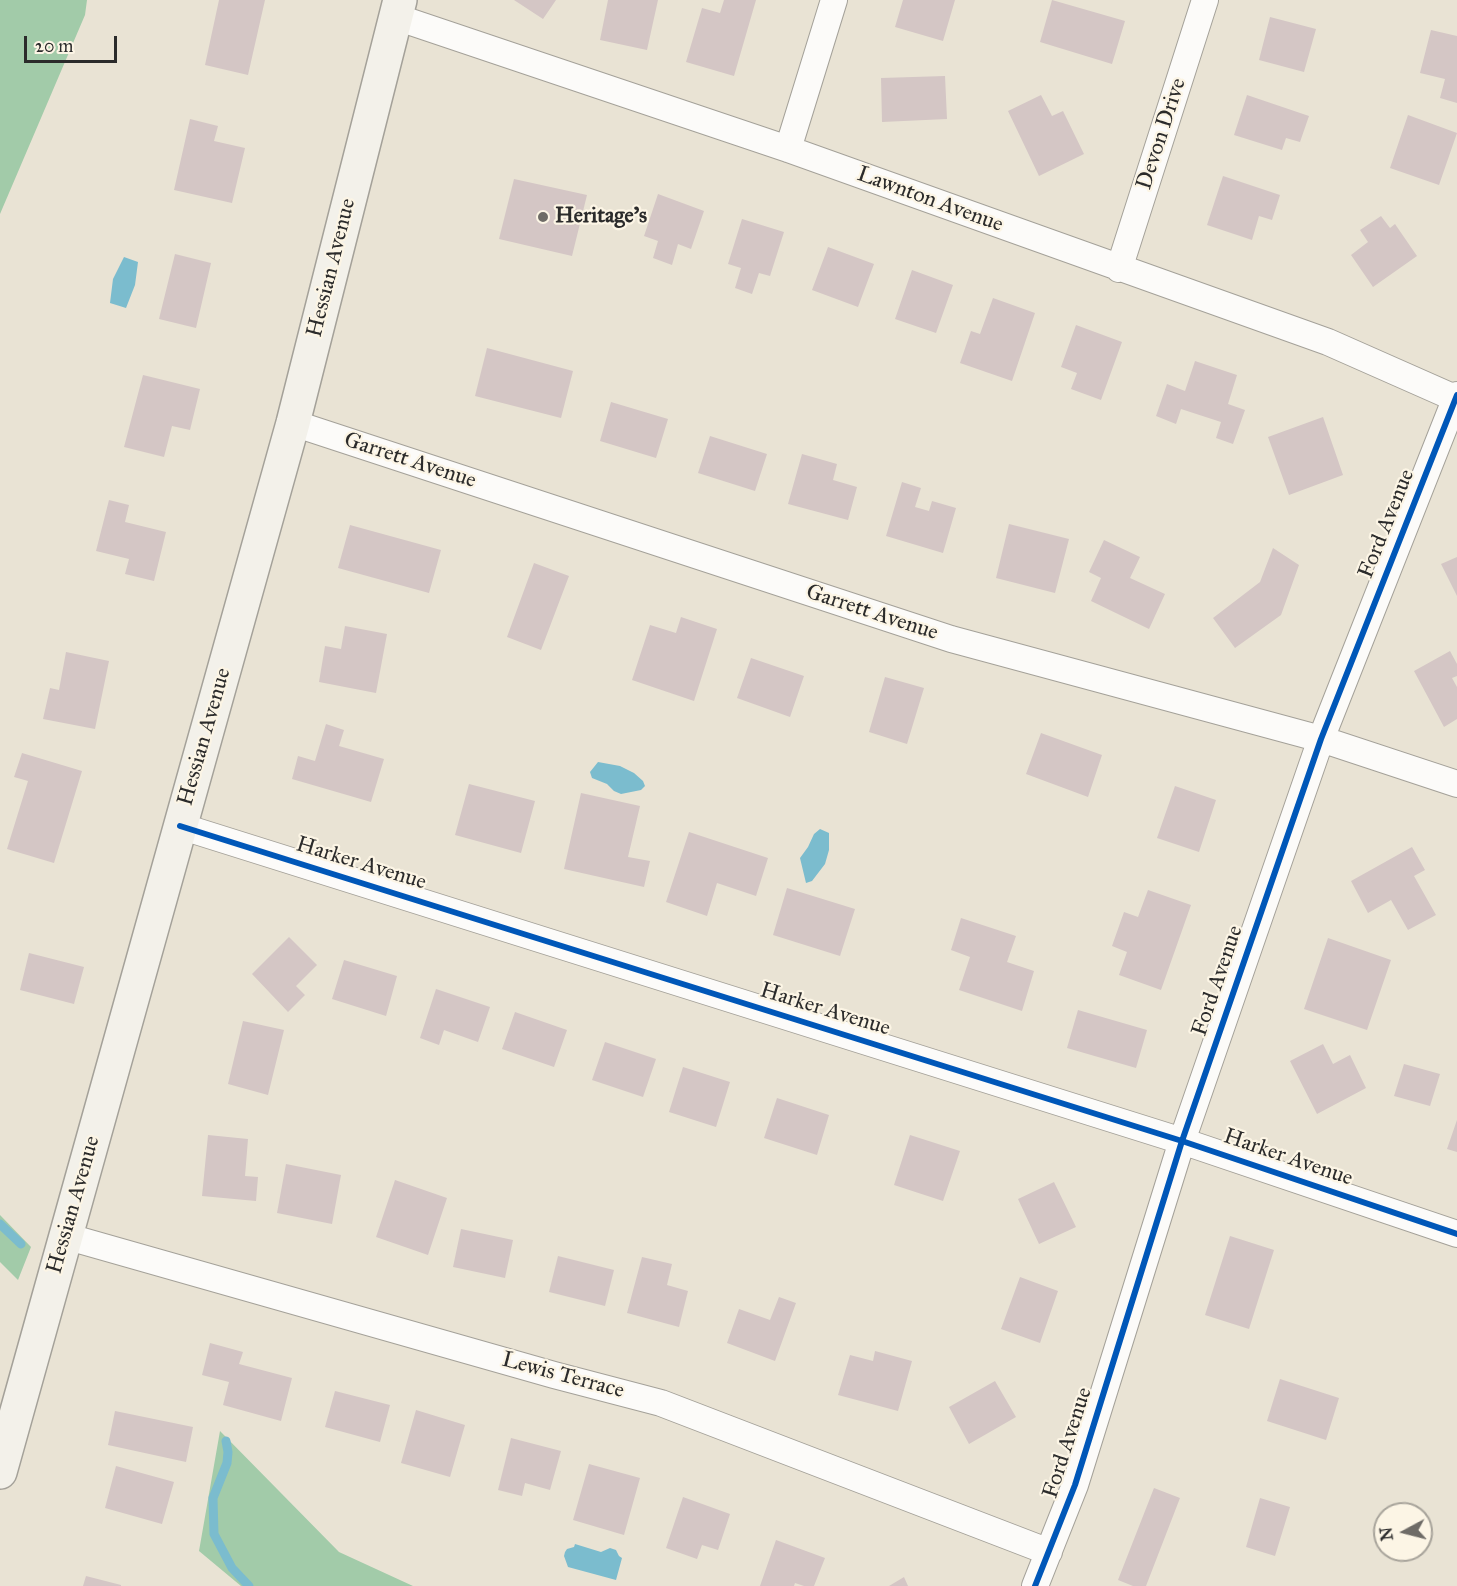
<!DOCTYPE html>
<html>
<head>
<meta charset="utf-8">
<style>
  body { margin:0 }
  #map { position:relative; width:1457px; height:1586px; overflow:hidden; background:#e9e3d4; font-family:"IM FELL Great Primer",serif }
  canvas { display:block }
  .north { position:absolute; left:1373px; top:1502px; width:60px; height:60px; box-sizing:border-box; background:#fcf5e5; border:2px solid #a8a49b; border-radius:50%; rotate:263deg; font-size:16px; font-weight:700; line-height:24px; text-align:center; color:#2b2b2b }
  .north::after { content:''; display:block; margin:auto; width:21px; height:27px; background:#6e6b66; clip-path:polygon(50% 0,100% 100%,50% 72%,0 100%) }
  .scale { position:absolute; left:24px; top:36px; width:93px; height:27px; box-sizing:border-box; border:3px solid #2b2b2b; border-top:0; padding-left:8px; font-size:18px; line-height:21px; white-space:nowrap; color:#2b2b2b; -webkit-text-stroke:4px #fcf5e5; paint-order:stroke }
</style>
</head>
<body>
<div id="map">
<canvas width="1457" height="1586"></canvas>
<div class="north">N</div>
<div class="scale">20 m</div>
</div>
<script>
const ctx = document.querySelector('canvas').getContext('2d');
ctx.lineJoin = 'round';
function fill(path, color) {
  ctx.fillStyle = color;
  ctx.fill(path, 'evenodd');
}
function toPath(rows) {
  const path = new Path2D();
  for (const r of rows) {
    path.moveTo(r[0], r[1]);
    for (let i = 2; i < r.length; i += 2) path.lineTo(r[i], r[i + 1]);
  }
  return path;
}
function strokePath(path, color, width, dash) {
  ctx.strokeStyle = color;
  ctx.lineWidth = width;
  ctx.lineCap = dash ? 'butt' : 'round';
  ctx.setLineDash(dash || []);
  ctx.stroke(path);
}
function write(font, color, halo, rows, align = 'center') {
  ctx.font = font + ' "IM FELL Great Primer",serif';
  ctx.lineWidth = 4.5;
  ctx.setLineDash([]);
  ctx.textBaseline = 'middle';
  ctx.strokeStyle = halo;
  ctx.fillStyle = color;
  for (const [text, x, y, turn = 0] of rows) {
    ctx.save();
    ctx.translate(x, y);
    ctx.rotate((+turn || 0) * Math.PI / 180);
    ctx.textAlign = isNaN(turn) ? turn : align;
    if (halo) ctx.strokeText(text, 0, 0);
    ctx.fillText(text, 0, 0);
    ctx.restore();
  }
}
fill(toPath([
  [0,0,87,0,85,15,0,214],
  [0,1215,31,1247,18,1280,0,1262],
  [220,1431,339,1552,413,1586,241,1586,199,1551]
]), '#a2cba9');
fill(toPath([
  [124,257,138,262,135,285,126,308,110,303,113,279],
  [598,762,620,766,634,773,643,781,645,786,641,790,621,794,614,791,607,784,592,778,590,772],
  [820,829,829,833,829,850,825,864,812,881,806,883,800,858,808,847,814,834],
  [575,1544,601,1552,610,1548,616,1550,619,1556,622,1558,616,1580,568,1567,564,1556,565,1552,567,1549,574,1547]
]), '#7bbcce');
strokePath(toPath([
  [0,1224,21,1244],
  [226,1441,228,1452,227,1463,213,1498,214,1534,232,1568,249,1586]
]), '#7bbcce', 9);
fill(toPath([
  [219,0,265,0,248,75,205,65],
  [514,0,556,0,543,19],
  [608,0,658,0,647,50,600,40],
  [724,0,756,0,734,76,686,62,702,8,720,13],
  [903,0,955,0,943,41,895,27],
  [1052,0,1125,21,1112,64,1040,42],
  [1270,17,1316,29,1304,72,1259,60],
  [1431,30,1457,36,1457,103,1440,98,1445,79,1420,73],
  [945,76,947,119,882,122,881,78],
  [1041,95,1052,116,1063,111,1084,154,1039,176,1008,111],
  [1247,95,1309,116,1300,142,1286,138,1282,150,1234,135],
  [1408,115,1457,133,1439,185,1390,168],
  [190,119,218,126,214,141,245,148,232,203,174,190],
  [1223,176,1280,195,1272,220,1259,216,1252,240,1207,225],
  [514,179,587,195,572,256,499,239],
  [658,194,704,211,691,249,678,244,672,265,653,258,658,241,644,236],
  [1381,216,1390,228,1395,224,1417,256,1373,287,1351,255,1368,242,1360,230],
  [742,219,784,232,770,276,759,273,752,294,735,288,741,268,728,264],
  [828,247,874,264,858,307,812,290],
  [175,254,211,263,196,328,159,319],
  [912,270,953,285,936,333,895,319],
  [993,298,1035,313,1012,381,960,363,971,331,980,334],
  [1076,325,1122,342,1101,400,1071,389,1077,373,1061,367],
  [487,348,573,371,561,418,475,396],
  [1195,361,1237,375,1228,404,1245,410,1233,444,1216,438,1221,422,1181,409,1176,424,1156,416,1167,384,1185,391],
  [143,375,200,389,190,430,172,426,164,457,124,447],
  [611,402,668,419,656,458,600,441],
  [1323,417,1343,475,1289,495,1268,437],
  [710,436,767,454,755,491,698,473],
  [802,454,837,464,833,480,857,487,848,520,788,504],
  [902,482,921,488,915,507,929,511,932,501,956,508,943,553,886,536],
  [109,500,129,505,125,522,166,532,154,581,125,574,129,559,96,551],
  [1009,524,1069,539,1055,593,996,578],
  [350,525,441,550,429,593,338,568],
  [1104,540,1140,557,1130,578,1165,594,1149,629,1091,601,1101,578,1089,572],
  [1273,548,1299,565,1281,615,1235,648,1213,618,1260,582],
  [1457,557,1457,596,1441,564],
  [534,563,569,576,541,650,507,637],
  [681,617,717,629,694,701,632,680,650,625,676,633],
  [345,626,387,634,376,693,319,682,325,646,341,649],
  [1450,651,1457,664,1457,676,1452,678,1457,687,1457,719,1444,727,1414,671],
  [66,652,109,661,95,729,43,719,50,688,59,690],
  [751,658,804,676,790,717,737,698],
  [885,677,924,688,907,744,869,732],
  [326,724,344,730,339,746,384,759,371,802,292,779,298,756,315,761],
  [1041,733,1102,755,1088,797,1026,774],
  [22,753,82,771,54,863,7,849,28,781,14,777],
  [469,784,535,801,521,853,455,835],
  [1175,786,1216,800,1199,852,1157,838],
  [581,793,640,806,628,857,650,861,644,887,564,869],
  [689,832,768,858,756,896,717,883,707,916,666,902],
  [1412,847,1425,870,1414,876,1436,915,1408,930,1391,900,1368,913,1351,881],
  [787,888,855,909,840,956,773,935],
  [1148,890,1191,905,1161,990,1119,975,1127,952,1112,946,1124,912,1138,917],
  [961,918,1016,936,1007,962,1034,971,1022,1011,959,990,970,957,951,950],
  [289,937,317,965,296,986,305,995,288,1012,252,974],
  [1328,938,1391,960,1367,1030,1304,1009],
  [29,953,84,967,74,1004,20,990],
  [344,960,397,976,386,1016,332,999],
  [436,989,490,1007,478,1042,444,1030,439,1045,420,1038],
  [1078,1010,1147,1030,1136,1068,1067,1048],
  [515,1012,567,1030,554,1067,502,1049],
  [243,1021,284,1030,268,1095,228,1084],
  [605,1042,656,1059,643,1097,592,1080],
  [1323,1044,1333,1064,1350,1055,1366,1088,1317,1114,1290,1061],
  [1404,1064,1440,1074,1430,1106,1394,1096],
  [683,1067,730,1082,716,1127,669,1112],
  [777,1098,829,1115,817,1155,764,1138],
  [1457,1120,1457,1152,1447,1149],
  [208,1135,248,1139,245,1176,258,1177,256,1201,202,1196],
  [910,1135,960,1151,943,1201,894,1185],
  [286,1164,341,1175,332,1224,277,1213],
  [395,1180,447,1198,428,1255,376,1237],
  [1054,1182,1076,1227,1039,1244,1018,1199],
  [461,1229,513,1240,505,1278,453,1267],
  [1230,1236,1274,1250,1249,1329,1205,1315],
  [558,1256,614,1270,605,1306,549,1292],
  [642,1257,672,1264,667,1285,688,1291,679,1327,627,1313],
  [1020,1277,1058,1291,1040,1343,1001,1329],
  [779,1297,796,1303,775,1361,727,1343,739,1309,770,1320],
  [210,1343,243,1352,239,1364,292,1378,281,1421,223,1405,229,1382,202,1375],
  [875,1351,912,1361,898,1411,838,1395,850,1355,873,1361],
  [1280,1379,1339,1398,1326,1440,1267,1421],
  [995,1381,1016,1417,969,1444,949,1407],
  [335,1391,390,1405,380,1442,325,1427],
  [416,1410,465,1425,450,1477,401,1463],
  [115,1411,193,1427,186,1462,108,1445],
  [511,1438,561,1451,550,1490,525,1483,522,1496,498,1490],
  [589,1464,640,1478,624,1535,573,1520],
  [116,1466,174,1482,162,1524,105,1508],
  [1154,1488,1180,1498,1146,1586,1133,1586,1118,1580],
  [683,1497,730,1514,718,1550,702,1545,697,1559,666,1548],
  [1260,1498,1290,1507,1275,1556,1246,1547],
  [776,1540,825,1558,814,1586,804,1586,795,1583,794,1586,760,1586],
  [86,1576,121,1585,121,1586,83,1586],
  [904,1577,908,1586,889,1586]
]), '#d4c6c5');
const street = toPath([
  [396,17,788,149,1328,342,1457,399],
  [788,149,834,0],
  [1119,269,1205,0],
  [293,423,951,639,1321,739,1457,784],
  [180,826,1182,1141,1457,1234],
  [65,1236,554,1375,661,1403,1049,1552],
  [1035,1586,1075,1485,1182,1141,1321,739,1457,395]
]);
const secondary = toPath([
  [0,1472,293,423,400,0]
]);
strokePath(street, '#a4a199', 28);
strokePath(secondary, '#a4a199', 36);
strokePath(street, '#fcfbf9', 26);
strokePath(secondary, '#f3f1ea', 33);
strokePath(toPath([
  [180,826,1182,1141,1457,1234],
  [1035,1586,1075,1485,1182,1141,1321,739,1457,395]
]), '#0057b8', 6);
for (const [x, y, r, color] of [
  [543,217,6,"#6e6b66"]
]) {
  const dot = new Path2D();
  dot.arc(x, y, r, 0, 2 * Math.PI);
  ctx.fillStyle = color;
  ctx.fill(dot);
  strokePath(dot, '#fcf5e5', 2);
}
write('22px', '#2b2b2b', '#fcf5e5', [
  ["Devon Drive",1162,134,-72],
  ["Lawnton Avenue",930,200,20],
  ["Hessian Avenue",332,268,-76],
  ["Garrett Avenue",410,461,18],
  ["Ford Avenue",1387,524,-68],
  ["Garrett Avenue",872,613,18],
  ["Hessian Avenue",205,737,-74],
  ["Harker Avenue",361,864,17],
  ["Ford Avenue",1218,981,-71],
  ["Harker Avenue",825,1010,17],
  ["Harker Avenue",1288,1158,19],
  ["Hessian Avenue",74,1205,-74],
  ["Lewis Terrace",563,1376,15],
  ["Ford Avenue",1068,1443,-72]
]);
write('bold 22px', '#2b2b2b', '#fcf5e5', [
  ["Heritage's",555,217]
], 'left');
</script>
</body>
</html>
